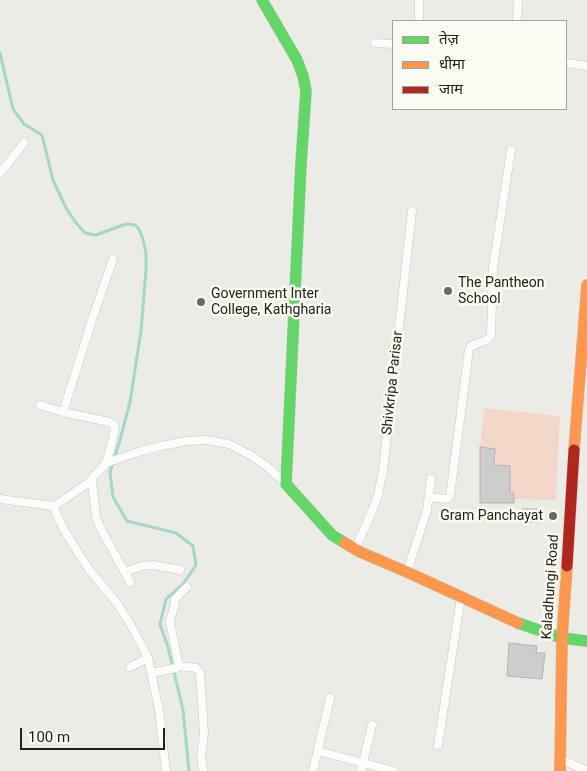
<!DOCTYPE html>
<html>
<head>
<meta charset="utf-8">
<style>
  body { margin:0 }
  #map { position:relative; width:587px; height:771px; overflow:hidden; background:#ecece7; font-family:Roboto,"Noto Sans Devanagari",sans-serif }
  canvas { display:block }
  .legend { position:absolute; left:392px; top:20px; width:175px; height:90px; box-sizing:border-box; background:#fbfbf2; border:1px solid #a4a49d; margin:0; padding:6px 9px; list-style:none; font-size:15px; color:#22221e }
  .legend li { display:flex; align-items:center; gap:10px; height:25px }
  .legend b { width:25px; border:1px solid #a4a49d }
  .scale { position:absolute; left:20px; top:728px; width:145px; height:22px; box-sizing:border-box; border:2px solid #22221e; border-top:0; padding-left:6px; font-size:15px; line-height:18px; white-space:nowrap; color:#22221e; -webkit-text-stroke:4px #fbfbf2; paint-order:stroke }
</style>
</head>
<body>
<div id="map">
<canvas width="587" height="771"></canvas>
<ul class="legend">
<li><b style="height:6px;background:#63d668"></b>तेज़</li>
<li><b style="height:6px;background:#ff974d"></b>धीमा</li>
<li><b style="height:6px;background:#b3261e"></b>जाम</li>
</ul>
<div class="scale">100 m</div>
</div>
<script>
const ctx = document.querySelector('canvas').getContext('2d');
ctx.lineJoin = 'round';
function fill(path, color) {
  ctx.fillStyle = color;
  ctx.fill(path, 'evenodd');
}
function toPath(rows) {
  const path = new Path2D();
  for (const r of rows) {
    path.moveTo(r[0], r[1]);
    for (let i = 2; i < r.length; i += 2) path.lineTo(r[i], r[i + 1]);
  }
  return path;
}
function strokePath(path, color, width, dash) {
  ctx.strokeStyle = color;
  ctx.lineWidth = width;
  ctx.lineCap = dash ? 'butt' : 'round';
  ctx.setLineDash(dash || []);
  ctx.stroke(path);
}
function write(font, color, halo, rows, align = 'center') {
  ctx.font = font + ' Roboto,sans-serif';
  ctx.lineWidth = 5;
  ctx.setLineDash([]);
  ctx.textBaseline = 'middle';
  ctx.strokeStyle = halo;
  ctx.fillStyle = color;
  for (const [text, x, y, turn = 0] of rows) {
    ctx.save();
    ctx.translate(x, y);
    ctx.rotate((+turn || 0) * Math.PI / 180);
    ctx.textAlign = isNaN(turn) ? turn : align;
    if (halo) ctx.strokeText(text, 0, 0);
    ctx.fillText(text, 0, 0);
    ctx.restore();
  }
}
fill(toPath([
  [484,408,560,416,556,500,514,499,514,493,510,493,510,467,495,465,495,449,480,447]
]), '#f3d8ca');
strokePath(toPath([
  [0,53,13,109,24,124,42,135,53,180,66,208,76,223,85,233,96,235,126,224,135,225,139,229,143,239,146,254,146,270,141,331,130,402,120,440,110,472,113,497,127,521,176,533,193,546,196,565,183,584,166,599,160,624,168,647,183,710,189,771]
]), '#a2d8c5', 3);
const building = toPath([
  [480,447,495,449,494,465,510,466,510,493,514,493,514,503,480,503,480,447],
  [523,509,541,509,541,522,523,522,523,509],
  [509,643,537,646,536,653,545,653,542,679,507,676,509,643]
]);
fill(building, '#cdcecb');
strokePath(building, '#b2b3af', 1);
const street = toPath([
  [419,21,419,0],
  [517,21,518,0],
  [375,43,393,44],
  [566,63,587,66],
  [0,173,24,143],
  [63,412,93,317,113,259],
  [106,463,141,451,161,446,186,441,206,440,229,444,252,456,269,468,286,484],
  [92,480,96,517,100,527,130,582],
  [429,497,446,499,448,498,450,496,469,350,471,346,476,344,487,340,491,335,493,268,511,150],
  [0,499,53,506,59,503,88,483,106,463,110,450,115,429,113,424,109,422,63,412,40,405],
  [53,506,64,530,88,568,119,606,133,629,148,658,159,710,166,771],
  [355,549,371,514,378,495,383,471,412,211],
  [124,572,142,566,153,565,180,570],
  [407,572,427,510,431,479],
  [179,666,196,668,200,672,204,734,201,756,203,771],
  [130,667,148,658],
  [152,673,176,668,179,666,170,622,174,606,175,599,187,587],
  [438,745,461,597],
  [318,751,394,771],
  [560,759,587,771],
  [313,771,330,698],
  [361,771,372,725]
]);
const fast = toPath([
  [262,0,297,60,303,76,306,91,301,164,286,484,332,535,345,543],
  [518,623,562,638,587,641]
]);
const slow = toPath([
  [574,450,587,285],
  [345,543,360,552,407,572,518,623],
  [560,771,562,638,567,566]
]);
const jam = toPath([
  [567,566,574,450]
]);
strokePath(street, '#c7c7c3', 9);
strokePath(fast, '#c7c7c3', 12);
strokePath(slow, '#c7c7c3', 12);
strokePath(jam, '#c7c7c3', 12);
strokePath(street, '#fcfcfb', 8);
strokePath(fast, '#63d668', 11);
strokePath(slow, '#ff974d', 11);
strokePath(jam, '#b3261e', 11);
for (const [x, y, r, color] of [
  [448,291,5,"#696964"],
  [201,302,5,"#696964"],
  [553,516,5,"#696964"]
]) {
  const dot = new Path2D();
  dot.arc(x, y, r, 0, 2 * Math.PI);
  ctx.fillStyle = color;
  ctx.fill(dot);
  strokePath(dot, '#fbfbf2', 2);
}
write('14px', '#22221e', '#fbfbf2', [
  ["The Pantheon",458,283],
  ["School",458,299],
  ["Government Inter",211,294],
  ["College, Kathgharia",211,310],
  ["Gram Panchayat",543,516,"right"]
], 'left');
write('14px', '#22221e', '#fbfbf2', [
  ["Shivkripa Parisar",393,383,-84],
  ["Kaladhungi Road",551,587,-86]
]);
</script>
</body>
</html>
